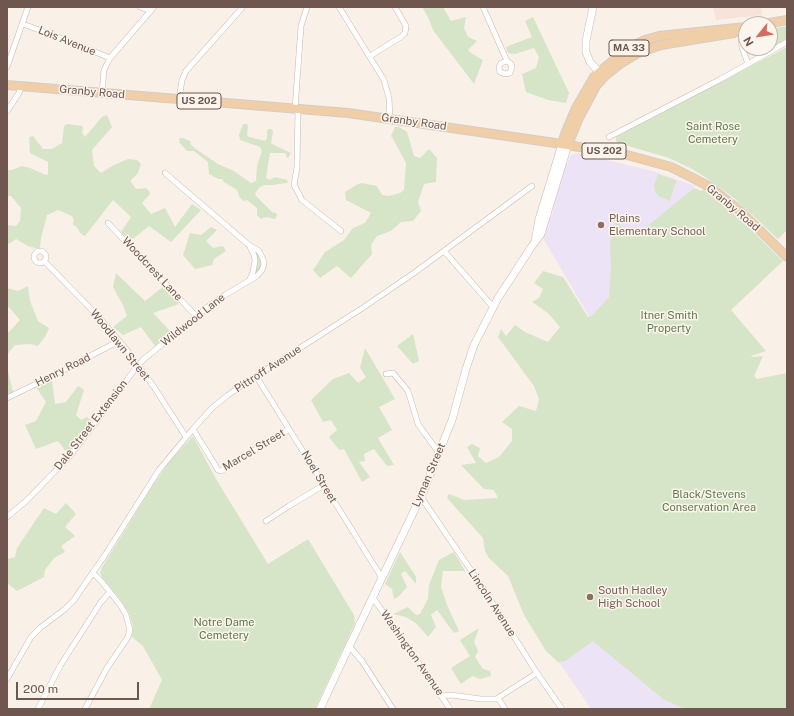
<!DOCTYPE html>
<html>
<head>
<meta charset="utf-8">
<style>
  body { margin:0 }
  #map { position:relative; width:794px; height:716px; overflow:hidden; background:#f9f0e7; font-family:"Public Sans",sans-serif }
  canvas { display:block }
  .frame { position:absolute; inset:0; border:8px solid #6f574f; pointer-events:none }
  .north { position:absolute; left:738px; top:16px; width:40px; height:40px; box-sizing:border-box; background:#fcf5ed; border:1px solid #c4b6ae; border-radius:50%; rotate:240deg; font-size:11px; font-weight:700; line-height:16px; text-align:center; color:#6f574f }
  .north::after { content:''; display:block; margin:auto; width:14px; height:18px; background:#d36c5c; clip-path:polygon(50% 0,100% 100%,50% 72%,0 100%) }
  .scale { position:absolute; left:16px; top:682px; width:123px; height:18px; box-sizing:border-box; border:2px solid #6f574f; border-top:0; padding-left:5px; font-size:12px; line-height:14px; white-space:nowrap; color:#6f574f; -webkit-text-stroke:3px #fcf5ed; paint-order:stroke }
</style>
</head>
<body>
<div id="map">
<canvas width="794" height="716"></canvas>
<div class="frame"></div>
<div class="north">N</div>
<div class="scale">200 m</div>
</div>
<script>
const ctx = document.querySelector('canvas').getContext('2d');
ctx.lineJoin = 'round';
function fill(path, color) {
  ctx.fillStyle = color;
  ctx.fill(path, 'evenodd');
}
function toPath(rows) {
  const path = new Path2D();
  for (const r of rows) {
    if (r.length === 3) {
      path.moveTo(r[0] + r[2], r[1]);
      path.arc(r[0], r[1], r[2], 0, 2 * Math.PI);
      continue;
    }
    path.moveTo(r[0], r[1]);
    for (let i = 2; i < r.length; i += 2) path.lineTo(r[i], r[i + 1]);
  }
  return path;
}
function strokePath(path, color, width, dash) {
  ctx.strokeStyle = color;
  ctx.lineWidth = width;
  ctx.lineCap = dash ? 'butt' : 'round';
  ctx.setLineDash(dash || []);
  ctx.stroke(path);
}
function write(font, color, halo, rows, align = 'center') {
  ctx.font = font + ' "Public Sans",sans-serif';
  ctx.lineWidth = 3;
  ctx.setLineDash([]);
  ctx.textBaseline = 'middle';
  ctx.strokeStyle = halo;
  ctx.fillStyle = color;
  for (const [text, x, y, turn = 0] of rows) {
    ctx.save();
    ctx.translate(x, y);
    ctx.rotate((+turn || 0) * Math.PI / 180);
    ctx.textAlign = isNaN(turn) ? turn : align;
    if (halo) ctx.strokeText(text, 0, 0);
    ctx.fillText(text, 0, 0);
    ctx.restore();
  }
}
fill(toPath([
  [713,7,761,7,762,15,716,20]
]), '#f8e2dc');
fill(toPath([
  [578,153,652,171,695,186,640,239,608,305,590,318,543,238,553,212,556,193,563,173,571,155],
  [564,537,690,709,591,709,550,649]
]), '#ede3f6');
fill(toPath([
  [422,7,443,7,451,21,466,17,464,28,468,37,477,41,468,50,471,53,483,60,474,84,433,30,428,17],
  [533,17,569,93,566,103,548,100,526,92,522,74,536,68,539,57,534,48,515,54,508,53,506,47,532,37,525,21],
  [787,26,787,39,759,55,754,56,747,51,744,43,746,36,746,48,770,48,770,29],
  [787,47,787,230,778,239,734,198,705,177,690,168,669,158,618,143,616,141,616,137],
  [107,115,112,127,92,150,94,166,101,173,114,165,128,159,137,160,141,164,138,173,131,180,131,182,136,189,146,188,149,191,150,194,142,203,151,214,165,208,175,227,192,204,201,210,171,242,149,226,130,241,121,232,131,217,113,200,85,236,81,234,76,226,73,225,73,222,74,220,72,216,58,210,47,215,41,238,40,248,35,248,28,246,16,239,7,245,7,225,16,226,20,221,21,208,11,196,7,196,7,170,12,170,22,166,30,168,46,175,48,174,48,162,30,153,29,137,33,136,43,149,52,149,62,143,64,126,67,124,83,126,82,133,85,137,102,117],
  [243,124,246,124,248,125,247,135,249,137,265,141,267,138,267,131,268,129,272,129,273,132,271,143,272,144,291,153,288,158,287,158,285,153,270,153,266,178,270,180,275,177,287,180,288,182,287,183,278,184,274,185,265,185,260,187,255,193,256,196,272,212,276,213,277,215,275,219,266,217,261,219,257,215,257,208,247,200,244,201,240,198,237,190,224,182,222,179,218,179,209,174,208,162,194,151,187,151,179,142,180,138,183,138,190,141,191,145,196,149,218,164,234,171,251,183,256,181,257,166,262,151,260,147,240,140,239,135],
  [395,127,399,127,407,132,414,156,420,158,429,149,437,158,436,182,424,184,418,202,421,211,413,221,401,222,391,231,377,236,371,245,372,254,351,278,337,266,320,278,313,270,325,252,344,240,353,228,365,223,371,213,346,200,345,192,358,184,362,183,377,186,382,195,389,196,400,193,404,190,406,163,393,139,391,136],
  [658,174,675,180,677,182,675,184,670,201,660,197,655,192,654,185],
  [694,188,702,191,703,189,717,200,744,223,783,261,731,310,766,351,751,356,752,357,763,356,754,376,757,379,787,373,787,709,685,709,663,699,593,641,565,661,558,662,546,651,524,615,508,576,489,558,485,551,483,538,447,498,449,494,464,500,498,498,494,490,484,489,461,465,476,463,467,447,472,444,480,448,478,456,486,463,499,457,512,441,512,429,502,422,519,406,536,411,539,399,534,386,498,337,501,329,506,336,515,325,525,332,548,342,560,327,548,313,532,302,539,298,543,289,534,283,543,271,563,277,588,317,592,316,609,297,611,268,610,243,616,222,628,232,639,233],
  [211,227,217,230,206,241,213,248,223,246,226,251,214,259,212,265,195,269,183,255,190,233,201,235],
  [256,252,258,253,262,261,261,268,256,274,254,273],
  [116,273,145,301,164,286,179,304,153,313,171,332,155,346,141,327,123,335,113,327,127,316,123,305,113,287],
  [28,286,30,301,38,321,49,328,46,335,38,346,30,344,15,345,7,355,7,334,20,320,7,305,7,288,18,291],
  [413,334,419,361,413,364,397,346],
  [365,348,395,399,379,407,392,430,378,438,394,465,387,466,374,449,364,454,365,461,359,462,370,477,362,482,344,449,339,450,329,437,337,430,331,420,323,422,311,400,333,379,349,373,358,383,366,377,360,368],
  [7,367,13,392,7,395],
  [52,381,55,404,66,402,78,386,84,390,76,415,81,420,87,417,92,421,68,454,58,441,36,449,25,425,36,421,46,402,36,387],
  [193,436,216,479,268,564,308,539,354,615,355,623,315,709,149,709,162,680,143,646,132,637,133,626,129,613,120,599,103,579,100,573,101,569,153,485,171,460],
  [66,503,76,514,65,527,75,536,61,546,65,552,54,558,45,570,44,577,17,591,7,583,7,559,15,557,17,548,44,508,56,514],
  [400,552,416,577,416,584,405,571,401,574,407,587,399,596,394,599,392,589,385,584],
  [454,552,465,571,443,571,441,587,447,605,459,631,454,633,437,610,431,615,436,627,428,637,417,624,406,617,393,614,408,607,416,615,420,614,428,599,429,585,439,560],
  [479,628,474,642,478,651,475,657,483,669,490,671,491,676,480,679,472,676,461,684,451,668,470,656,460,640]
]), '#d6e5c7');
const street = toPath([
  [140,7,151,11],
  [339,7,384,80,389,98,390,119],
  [483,7,507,61,510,63,512,66,510,73,505,74,500,72,499,67,501,63,507,61],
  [23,24,66,40,110,58],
  [740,27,742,47,748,64],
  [370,56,401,37,405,33,406,26,395,7],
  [7,67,28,7],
  [102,93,104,70,110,58,154,7],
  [179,99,182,80,186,71,242,8],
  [295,109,301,26,307,7],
  [298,109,297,167,294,185,302,200,341,231],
  [7,111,19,93,21,87],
  [609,137,721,79,787,42],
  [108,223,196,316],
  [249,245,254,255,255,261,253,272,250,279],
  [40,257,6],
  [444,251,493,307],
  [44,261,96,314,126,349,154,387,186,437],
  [386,374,393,373,408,391,418,424,439,453],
  [256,376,382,578],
  [7,398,44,380,119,341],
  [193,429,215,465,218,470,221,471,289,429],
  [421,497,485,591,537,673,562,709],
  [7,517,26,501,69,457,99,418,135,369,144,359,209,306,225,295,257,276,262,270,264,264,263,259,259,251,249,245,165,173],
  [266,521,289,506,324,485],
  [373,598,396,630,450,709],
  [349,646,362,661,393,709],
  [7,679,31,637,40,628,65,609,74,600,105,555,159,470,193,429,212,408,228,395,256,376,361,309,414,273,532,186],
  [442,696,451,695,481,699,496,699,537,673],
  [498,698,505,709],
  [38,709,60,666,101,602,110,592],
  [85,709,107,668,128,637,130,630,126,615,121,606,102,582,93,573]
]);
const secondary = toPath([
  [593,7,586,41,586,52,590,62,603,76],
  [535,241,539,219,562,144],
  [320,709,346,653,424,490,452,420,466,369,474,345,498,298,532,246,541,234,568,145]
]);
const primary = toPath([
  [764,24,787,20],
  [7,85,348,113,555,143,627,155,671,167,691,177,710,187,740,211,787,257],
  [562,144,565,134,576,108,594,77,626,49,645,40,659,36,746,27],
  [568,145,578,120,596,86,606,75,620,64,638,53,661,45,734,33]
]);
strokePath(street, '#c9b8ae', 6);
strokePath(secondary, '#cebaaf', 8);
strokePath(primary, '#d4cdca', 10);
strokePath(street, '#fff', 5);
strokePath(secondary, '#fff', 7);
strokePath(primary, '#efcea8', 8);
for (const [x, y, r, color] of [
  [601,225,4,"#8d6e63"],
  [590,597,4,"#8d6e63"]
]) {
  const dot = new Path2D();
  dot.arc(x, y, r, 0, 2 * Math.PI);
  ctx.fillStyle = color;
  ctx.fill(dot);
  strokePath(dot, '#fcf5ed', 1.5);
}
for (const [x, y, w] of [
  [629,48,40],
  [199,101,44],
  [604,151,44]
]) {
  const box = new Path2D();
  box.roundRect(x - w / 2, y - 8, w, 16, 3);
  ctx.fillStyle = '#fcf5ed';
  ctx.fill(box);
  strokePath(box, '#6f574f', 1);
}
write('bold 10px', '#6f574f', null, [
  ["MA 33",629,48],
  ["US 202",199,101],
  ["US 202",604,151]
]);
write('11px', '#6f574f', '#fcf5ed', [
  ["Lois Avenue",67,41,22],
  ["Granby Road",92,92,5],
  ["Granby Road",414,122,8],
  ["Granby Road",733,208,40],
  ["Woodcrest Lane",152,269,47],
  ["Wildwood Lane",193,320,-38],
  ["Woodlawn Street",120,345,51],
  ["Pittroff Avenue",268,369,-33],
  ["Henry Road",63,370,-27],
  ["Dale Street Extension",91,425,-52],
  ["Marcel Street",254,450,-31],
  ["Lyman Street",429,475,-67],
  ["Noel Street",319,477,59],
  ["Lincoln Avenue",492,603,57],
  ["Washington Avenue",412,653,55]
]);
write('11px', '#5d794c', '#fcf5ed', [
  ["Saint Rose",713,127],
  ["Cemetery",713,140],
  ["Itner Smith",669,316],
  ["Property",669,329],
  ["Black/Stevens",709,495],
  ["Conservation Area",709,508],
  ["Notre Dame",224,623],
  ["Cemetery",224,636]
]);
write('11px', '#785e54', '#fcf5ed', [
  ["Plains",609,219],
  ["Elementary School",609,232],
  ["South Hadley",598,591],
  ["High School",598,604]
], 'left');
</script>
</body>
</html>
